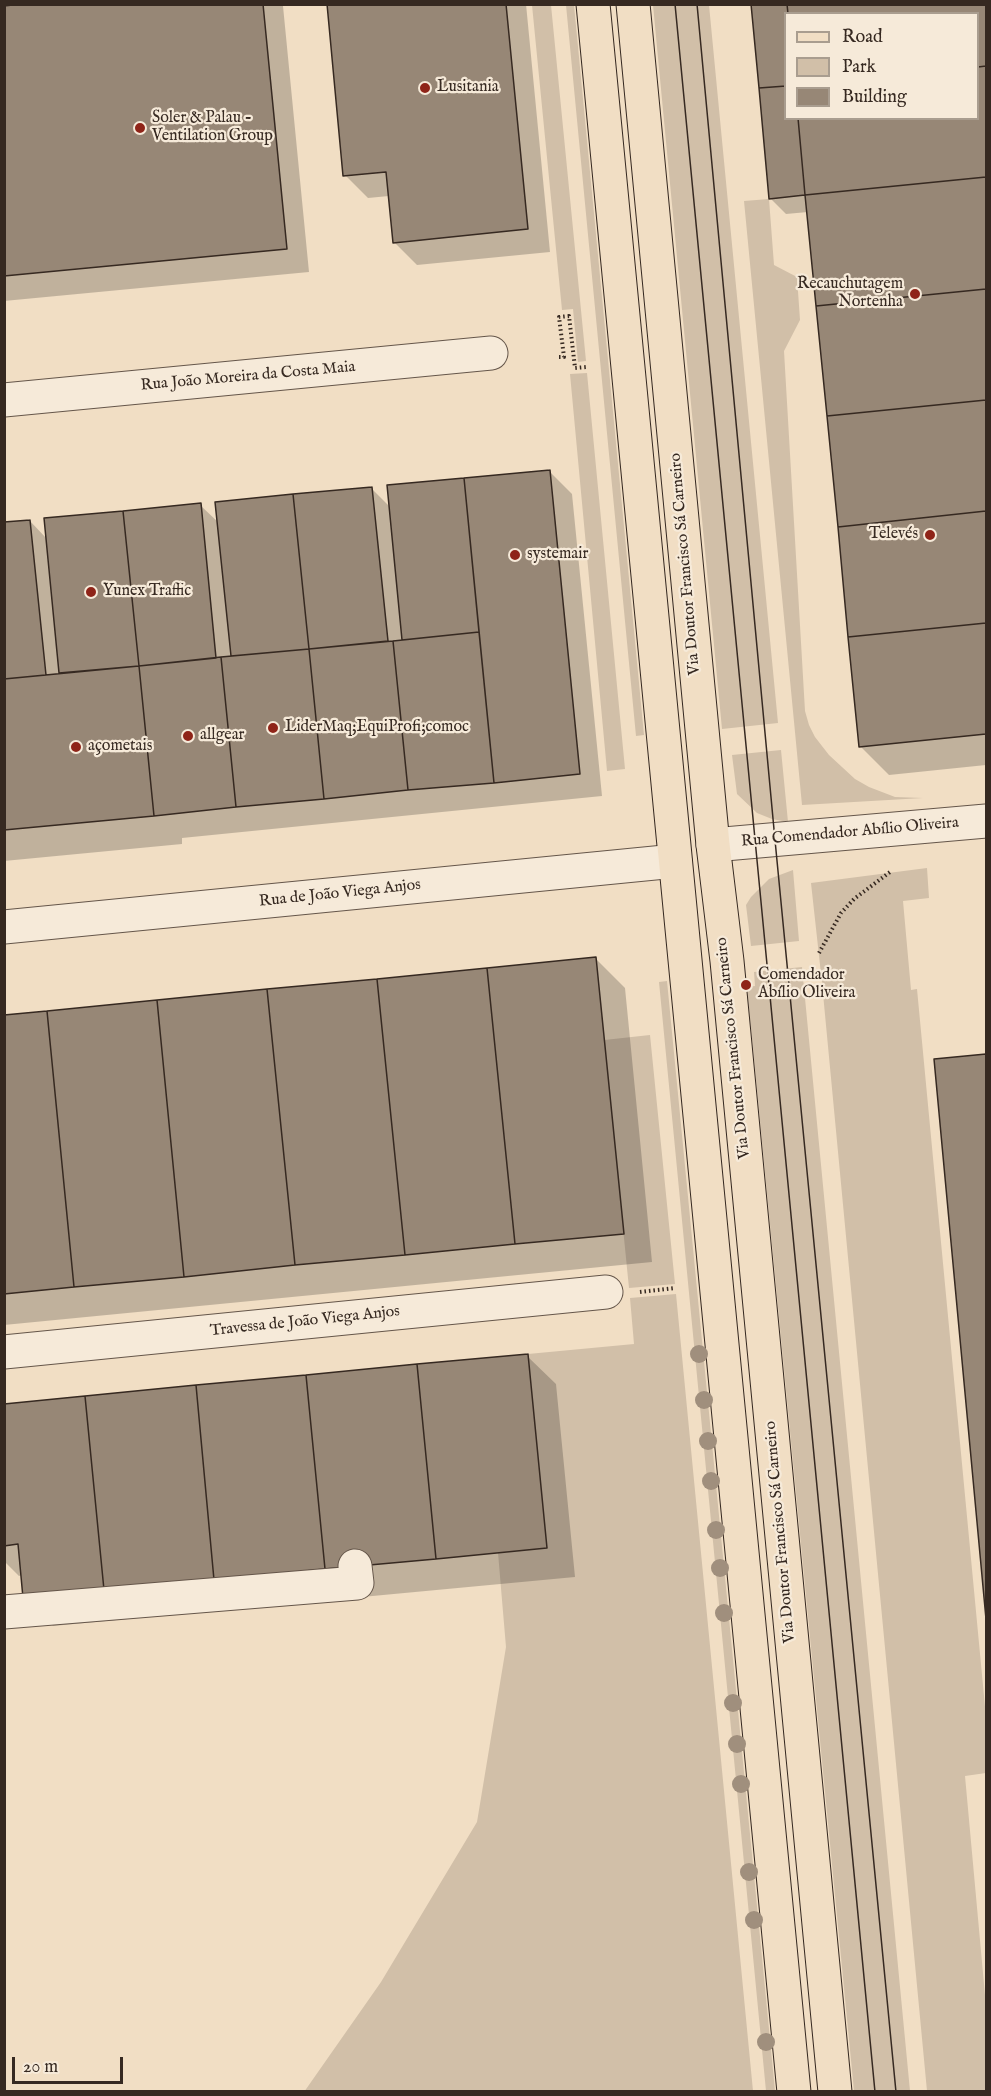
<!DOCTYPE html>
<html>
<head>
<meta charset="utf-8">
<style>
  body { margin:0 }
  #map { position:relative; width:991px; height:2096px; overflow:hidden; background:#f1dec4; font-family:"IM FELL English",serif }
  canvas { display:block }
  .frame { position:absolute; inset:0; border:6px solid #362921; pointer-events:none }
  .legend { position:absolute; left:784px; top:12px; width:195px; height:108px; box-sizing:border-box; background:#f6ead9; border:2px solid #a99d8f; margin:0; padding:8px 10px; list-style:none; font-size:18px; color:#362921 }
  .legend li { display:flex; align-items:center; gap:12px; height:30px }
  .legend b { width:30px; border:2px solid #a99d8f }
  .scale { position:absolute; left:12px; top:2057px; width:111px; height:27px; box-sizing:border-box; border:3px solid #362921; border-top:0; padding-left:8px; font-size:18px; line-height:21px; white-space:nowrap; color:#362921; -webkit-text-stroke:4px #f6ead9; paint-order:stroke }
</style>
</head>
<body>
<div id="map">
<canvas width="991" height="2096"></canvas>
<div class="frame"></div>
<ul class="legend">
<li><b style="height:8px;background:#f1dec4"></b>Road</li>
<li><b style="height:16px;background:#d1bfa8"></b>Park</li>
<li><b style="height:16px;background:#978776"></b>Building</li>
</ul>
<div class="scale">20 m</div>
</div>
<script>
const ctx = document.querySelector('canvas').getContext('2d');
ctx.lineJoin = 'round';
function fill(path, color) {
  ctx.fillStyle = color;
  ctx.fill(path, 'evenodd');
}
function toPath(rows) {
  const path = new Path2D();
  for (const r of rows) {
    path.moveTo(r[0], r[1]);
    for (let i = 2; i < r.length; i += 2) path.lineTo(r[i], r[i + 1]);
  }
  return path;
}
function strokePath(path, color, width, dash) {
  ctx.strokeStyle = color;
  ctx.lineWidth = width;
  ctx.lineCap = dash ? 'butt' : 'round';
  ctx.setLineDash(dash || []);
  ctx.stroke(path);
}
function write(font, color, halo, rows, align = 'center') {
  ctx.font = font + ' "IM FELL English",serif';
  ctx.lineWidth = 4.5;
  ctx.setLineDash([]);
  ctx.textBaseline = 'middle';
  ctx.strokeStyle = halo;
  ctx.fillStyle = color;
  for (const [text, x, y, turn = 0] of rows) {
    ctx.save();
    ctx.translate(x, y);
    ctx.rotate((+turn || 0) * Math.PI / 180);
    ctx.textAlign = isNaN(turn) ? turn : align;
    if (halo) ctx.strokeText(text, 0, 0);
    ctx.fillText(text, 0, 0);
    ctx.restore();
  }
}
fill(toPath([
  [532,5,551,5,586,361,578,362,573,309,562,310],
  [566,5,574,5,644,735,636,736],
  [653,5,709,5,778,723,722,729],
  [769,199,774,265,797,277,800,320,784,351,805,711,809,725,815,737,829,755,855,779,869,787,895,797,923,798,802,805,744,201],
  [587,373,625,769,607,771,570,374],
  [781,750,788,822,772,819,757,813,737,794,732,755],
  [927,868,929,898,903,901,911,990,917,989,986,1717,986,1773,965,1776,986,2006,986,2092,927,2091,822,983,811,883],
  [793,870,799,941,751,946,746,905,751,897,769,879],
  [802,967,910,2091,854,2091,747,987,755,986,754,972],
  [667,981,775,2091,766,2091,659,982],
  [650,1035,675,1284,629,1288,604,1040],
  [676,1294,753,2091,304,2092,381,1982,477,1822,506,1647,498,1553,547,1548,528,1354,634,1344,630,1298]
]), '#d1bfa8');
fill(toPath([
  [37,4,281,4,283,6,309,272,4,301,4,8],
  [328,4,526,4,550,252,417,265,394,242,389,196,368,198,345,175],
  [753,4,986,4,986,765,889,775,860,746,808,212,786,214,770,198],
  [786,14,978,14,978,118,786,118],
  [549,471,572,494,602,796,182,838,182,844,4,861,4,524,30,521,47,539,200,505,219,523,372,489,390,507,388,487],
  [596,959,625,988,652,1262,4,1325,4,1017],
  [986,1056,986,1605,936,1061],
  [527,1356,556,1384,575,1577,53,1626,24,1597,22,1575,19,1576,4,1561,4,1405]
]), '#0003');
const building = toPath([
  [21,4,263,4,287,249,4,276,4,6,21,4],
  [327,4,506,4,528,229,393,243,386,172,343,176,327,4],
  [751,4,787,4,788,14,786,14,786,86,759,88,751,4],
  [787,4,986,4,986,66,978,67,978,14,788,14,787,4],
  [986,66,986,177,805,195,798,118,978,118,978,67,986,66],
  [786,86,786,118,798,118,805,195,769,199,759,88,786,86],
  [986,177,986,289,816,306,805,195,986,177],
  [986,289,986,400,827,416,816,306,986,289],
  [986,400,986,511,838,527,827,416,986,400],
  [550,470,580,774,494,783,464,478,550,470],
  [464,478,479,632,402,640,387,485,464,478],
  [372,487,388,641,309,649,293,494,372,487],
  [293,494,309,649,231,656,215,502,293,494],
  [201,503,216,658,139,666,123,511,201,503],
  [123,511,139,666,59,673,44,518,123,511],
  [986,511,986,623,848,637,838,527,986,511],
  [30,520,46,675,4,679,4,522,30,520],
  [986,623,986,734,859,747,848,637,986,623],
  [479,632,494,783,408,790,393,641,479,632],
  [393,641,408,790,324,799,309,649,393,641],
  [309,649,324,799,236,807,221,657,309,649],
  [221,657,236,807,154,816,139,666,221,657],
  [139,666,154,816,4,830,4,679,139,666],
  [596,957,624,1234,515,1244,487,968,596,957],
  [487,968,515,1244,405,1255,377,979,487,968],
  [377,979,405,1255,295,1265,267,989,377,979],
  [267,989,295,1265,184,1277,157,1000,267,989],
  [157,1000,184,1277,74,1287,47,1011,157,1000],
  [47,1011,74,1287,4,1294,4,1015,47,1011],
  [986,1054,986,1619,934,1059,986,1054],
  [528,1354,547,1548,436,1559,417,1364,528,1354],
  [417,1364,436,1559,325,1569,306,1375,417,1364],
  [306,1375,325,1569,214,1580,196,1385,306,1375],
  [196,1385,214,1580,104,1590,85,1396,196,1385],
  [85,1396,104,1590,23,1598,18,1544,4,1546,4,1404,85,1396]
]);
fill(building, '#978776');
strokePath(building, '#362921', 1.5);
const minor = toPath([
  [4,400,491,353],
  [713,845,986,821],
  [4,927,675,861],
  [4,1352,606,1292],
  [4,1612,357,1583,355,1566]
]);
const major = toPath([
  [593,4,794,2092],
  [633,4,713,845,727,961,835,2092]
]);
strokePath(minor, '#65564a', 35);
strokePath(major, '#362921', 35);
strokePath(toPath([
  [559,357,564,357,559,317,569,316,575,368,586,367],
  [819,953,841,913,854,899,890,872],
  [640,1292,675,1288]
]), '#362921', 4, [1.5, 3]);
strokePath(minor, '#f6ead9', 33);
strokePath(major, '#f1dec4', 33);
strokePath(toPath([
  [675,4,875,2092],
  [697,4,775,840,896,2092]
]), '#362921', 1.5);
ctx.fillStyle = '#a08f7d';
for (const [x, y] of [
  [699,1354],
  [704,1400],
  [708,1441],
  [711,1481],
  [716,1530],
  [720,1568],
  [724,1613],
  [733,1703],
  [737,1744],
  [741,1784],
  [749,1872],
  [754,1920],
  [766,2042]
]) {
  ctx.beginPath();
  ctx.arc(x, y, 9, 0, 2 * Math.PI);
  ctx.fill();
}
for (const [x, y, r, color] of [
  [425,88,6,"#8f2418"],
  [140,128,6,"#8f2418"],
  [915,294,6,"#8f2418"],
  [930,535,6,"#8f2418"],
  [515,555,6,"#8f2418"],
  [91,592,6,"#8f2418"],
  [273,728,6,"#8f2418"],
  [188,736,6,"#8f2418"],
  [76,747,6,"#8f2418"],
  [746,985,6,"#8f2418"]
]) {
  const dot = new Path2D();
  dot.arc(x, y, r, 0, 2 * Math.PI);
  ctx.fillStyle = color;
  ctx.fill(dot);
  strokePath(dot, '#f6ead9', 2);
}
write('16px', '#362921', '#f6ead9', [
  ["Lusitania",437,88],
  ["Soler & Palau -",152,119],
  ["Ventilation Group",152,137],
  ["Recauchutagem",903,285,"right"],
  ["Nortenha",903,303,"right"],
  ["Televés",918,535,"right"],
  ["systemair",527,555],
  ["Yunex Traffic",103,592],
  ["LiderMaq;EquiProfi;comoc",285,728],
  ["allgear",200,736],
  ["açometais",88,747],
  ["Comendador",758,976],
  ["Abílio Oliveira",758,994]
], 'left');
write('16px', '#362921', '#f6ead9', [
  ["Rua João Moreira da Costa Maia",248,377,-5],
  ["Via Doutor Francisco Sá Carneiro",686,564,-95],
  ["Rua Comendador Abílio Oliveira",850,833,-5],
  ["Rua de João Viega Anjos",340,894,-6],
  ["Via Doutor Francisco Sá Carneiro",734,1048,-96],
  ["Travessa de João Viega Anjos",305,1322,-6],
  ["Via Doutor Francisco Sá Carneiro",781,1532,-95]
]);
</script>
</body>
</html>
